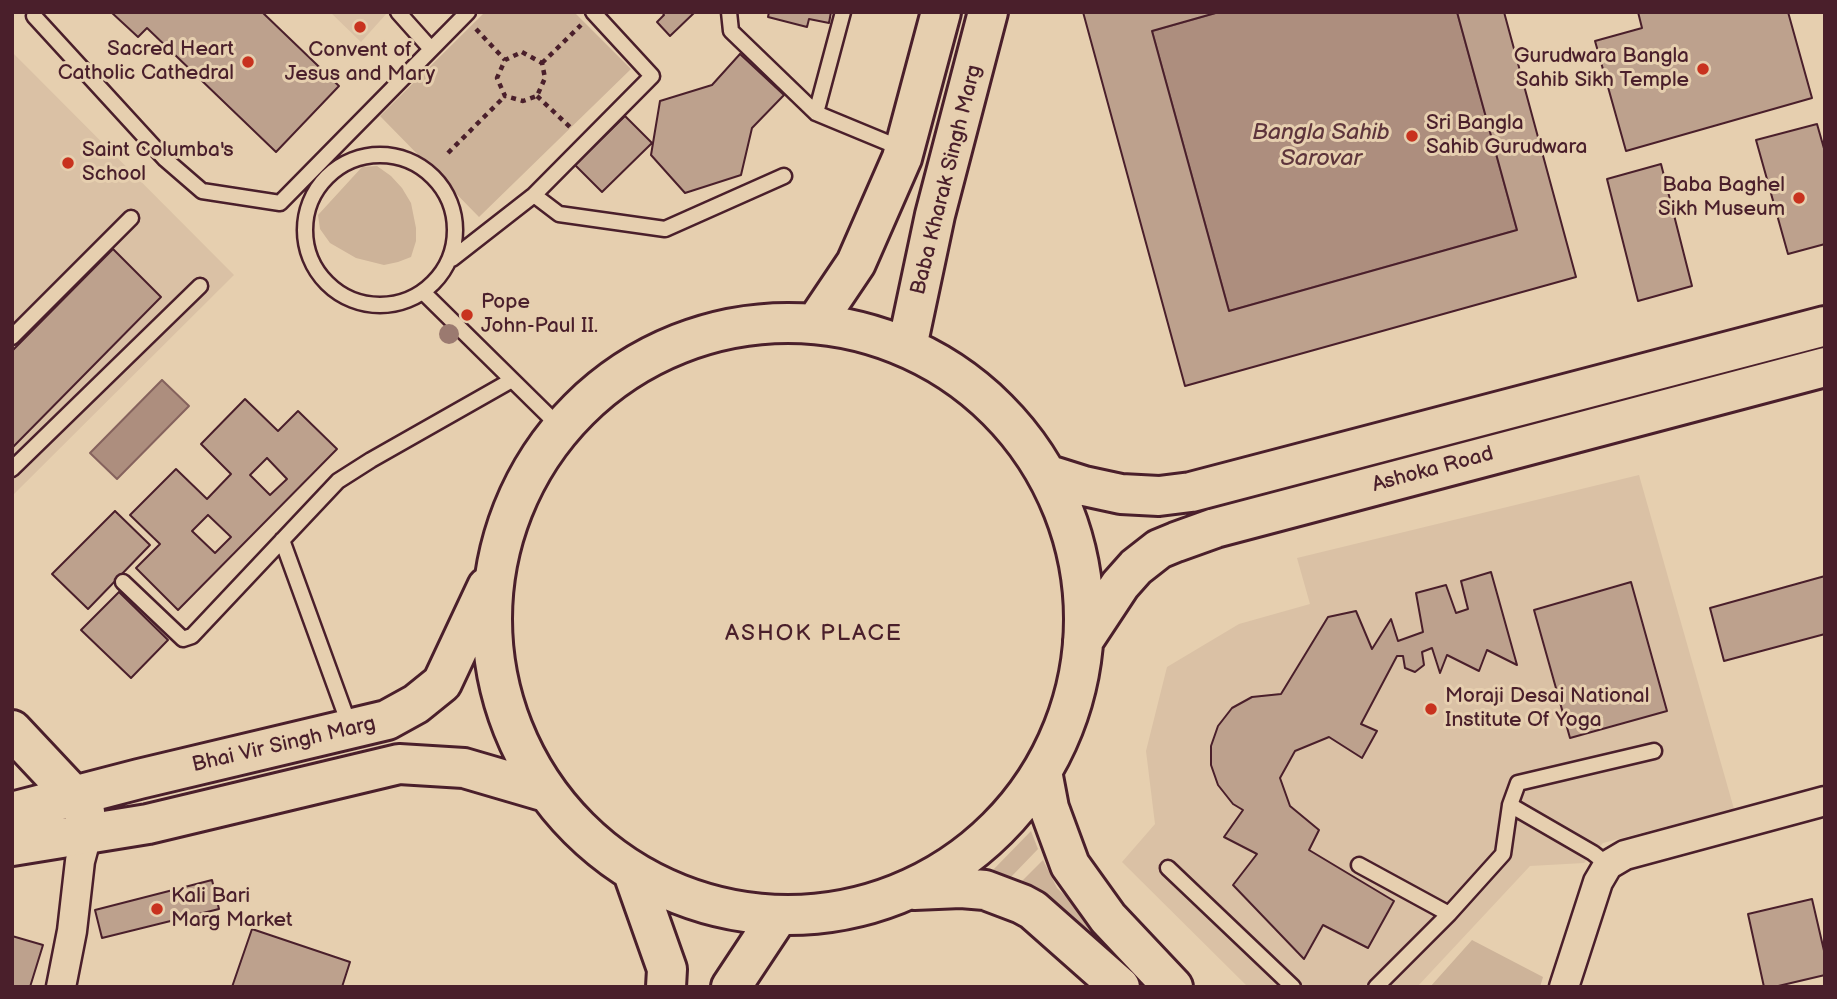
<!DOCTYPE html>
<html>
<head>
<meta charset="utf-8">
<style>
  body { margin:0 }
  #map { position:relative; width:1837px; height:999px; overflow:hidden; background:#e6cfaf; font-family:"Balsamiq Sans",sans-serif }
  canvas { display:block }
  .frame { position:absolute; inset:0; border:14px solid #4a1f2b; pointer-events:none }
</style>
</head>
<body>
<div id="map">
<canvas width="1837" height="999"></canvas>
<div class="frame"></div>
</div>
<script>
const ctx = document.querySelector('canvas').getContext('2d');
ctx.lineJoin = 'round';
function fill(path, color) {
  ctx.fillStyle = color;
  ctx.fill(path, 'evenodd');
}
function toPath(rows) {
  const path = new Path2D();
  for (const r of rows) {
    if (r.length === 3) {
      path.moveTo(r[0] + r[2], r[1]);
      path.arc(r[0], r[1], r[2], 0, 2 * Math.PI);
      continue;
    }
    path.moveTo(r[0], r[1]);
    for (let i = 2; i < r.length; i += 2) path.lineTo(r[i], r[i + 1]);
  }
  return path;
}
function strokePath(path, color, width, dash) {
  ctx.strokeStyle = color;
  ctx.lineWidth = width;
  ctx.lineCap = dash ? 'butt' : 'round';
  ctx.setLineDash(dash || []);
  ctx.stroke(path);
}
function write(font, color, halo, rows, align = 'center') {
  ctx.font = font + ' "Balsamiq Sans",sans-serif';
  ctx.lineWidth = 6;
  ctx.setLineDash([]);
  ctx.textBaseline = 'middle';
  ctx.strokeStyle = halo;
  ctx.fillStyle = color;
  for (const [text, x, y, turn = 0] of rows) {
    ctx.save();
    ctx.translate(x, y);
    ctx.rotate((+turn || 0) * Math.PI / 180);
    ctx.textAlign = isNaN(turn) ? turn : align;
    if (halo) ctx.strokeText(text, 0, 0);
    ctx.fillText(text, 0, 0);
    ctx.restore();
  }
}
fill(toPath([
  [330,12,388,12,361,42],
  [12,52,234,275,12,496],
  [1639,475,1734,809,1603,843,1584,863,1530,866,1417,987,1248,987,1122,862,1155,824,1146,751,1167,667,1239,624,1310,604,1297,558]
]), '#dac1a5');
fill(toPath([
  [485,12,574,12,631,69,479,217,380,116],
  [377,166,391,176,402,188,411,203,416,228,416,241,411,257,398,262,384,265,356,258,330,243,320,229,318,215,362,167],
  [1031,831,1038,849,1010,878,992,871],
  [1043,860,1057,888,1130,959,1121,968,1049,896,1019,884],
  [1472,940,1543,977,1540,987,1430,987]
]), '#cdb399');
const water = toPath([
  [1219,12,1457,12,1517,230,1229,311,1152,31,1219,12],
  [162,380,189,406,117,479,90,453,162,380]
]);
fill(water, '#ad8e7e');
strokePath(water, '#85625d', 2);
const building = toPath([
  [111,12,262,12,339,86,276,152,147,28,138,37,111,12],
  [662,12,695,12,670,36,657,22,664,15,662,12],
  [769,12,831,12,829,23,809,19,807,27,768,17,769,12],
  [1083,12,1219,12,1152,31,1229,311,1517,230,1457,12,1504,12,1576,277,1185,386,1083,12],
  [1638,12,1788,12,1812,98,1626,151,1595,41,1642,28,1638,12],
  [740,54,784,95,752,128,741,175,685,193,651,155,660,101,712,85,740,54],
  [625,116,652,143,602,192,575,165,625,116],
  [1817,124,1825,152,1825,244,1788,254,1756,140,1817,124],
  [1661,164,1692,286,1638,301,1607,179,1661,164],
  [113,249,161,297,12,448,12,351,113,249],
  [245,399,278,431,298,411,337,449,178,610,136,568,160,544,130,515,176,469,207,499,231,474,201,444,245,399],
  [267,458,287,479,270,495,250,475,267,458],
  [208,515,231,537,215,553,192,531,208,515],
  [115,511,150,545,88,609,52,574,115,511],
  [1491,572,1517,665,1487,650,1479,671,1447,655,1440,673,1432,648,1422,652,1424,665,1415,672,1405,668,1403,656,1397,656,1361,724,1377,731,1362,758,1329,737,1295,751,1280,778,1290,806,1319,830,1309,850,1394,901,1368,948,1323,925,1304,959,1233,885,1257,854,1224,837,1243,810,1233,804,1218,785,1211,765,1211,746,1218,726,1232,708,1252,697,1281,694,1328,617,1356,611,1372,649,1391,619,1398,641,1423,632,1416,593,1446,585,1456,613,1468,609,1461,581,1491,572],
  [1825,576,1825,634,1724,661,1710,608,1825,576],
  [1631,582,1667,711,1570,738,1534,610,1631,582],
  [119,592,168,640,131,678,81,630,119,592],
  [212,880,219,909,102,938,95,910,212,880],
  [1812,899,1825,955,1825,975,1774,987,1764,987,1748,914,1812,899],
  [252,929,350,962,342,987,232,987,252,929],
  [12,936,43,945,30,987,12,987,12,936]
]);
fill(building, '#bda18d');
strokePath(building, '#4a1f2b', 2);
const lane = toPath([
  [398,12,431,49],
  [729,12,731,31,816,113,903,149],
  [34,16,165,159,202,191,280,203,468,12],
  [816,113,843,12],
  [380,230,75],
  [534,195,559,214,665,229,784,176],
  [452,259,534,195,652,76,593,12],
  [424,293,561,428],
  [12,337,131,218],
  [12,469,200,286],
  [282,540,350,727],
  [123,582,183,639,192,636,338,481,371,460,512,380],
  [1510,805,1593,853,1608,865],
  [1359,865,1449,914],
  [1168,868,1293,987],
  [1376,987,1449,914,1503,854,1510,805,1518,783,1654,751]
]);
const street = toPath([
  [61,987,72,931,80,861,87,835],
  [1564,987,1598,882,1608,865,1625,855,1825,801]
]);
const secondary = toPath([
  [788,619,296],
  [815,324,856,263,902,158,941,12],
  [907,347,935,215,988,12],
  [1046,474,1084,486,1121,494,1159,496,1191,492,1825,326],
  [1083,641,1120,585,1136,567,1159,549,1176,542,1215,528,1825,367],
  [12,730,73,795,85,812],
  [1042,771,1049,808,1070,865,1108,918,1173,987],
  [12,812,139,779,387,720,416,704,442,683,487,587],
  [12,846,148,824,399,764,464,768,546,792],
  [633,873,667,969,666,987],
  [914,890,961,888,985,890,1022,904,1033,910,1120,987],
  [731,987,778,916]
]);
strokePath(lane, '#4a1f2b', 19);
strokePath(street, '#4a1f2b', 33);
strokePath(secondary, '#4a1f2b', 44);
strokePath(toPath([
  [476,29,505,60],
  [522,52,542,63,545,78,537,96,523,101,505,96,497,78,505,60,522,52],
  [542,63,581,25],
  [537,96,571,128],
  [448,153,505,96]
]), '#4a1f2b', 4.5, [5, 5]);
strokePath(lane, '#e6cfaf', 14);
strokePath(street, '#e6cfaf', 28);
strokePath(secondary, '#e6cfaf', 38);
ctx.fillStyle = '#9b7a70';
for (const [x, y] of [
  [449,334]
]) {
  ctx.beginPath();
  ctx.arc(x, y, 10, 0, 2 * Math.PI);
  ctx.fill();
}
for (const [x, y, r, color] of [
  [360,27,7,"#c8321e"],
  [248,62,7,"#c8321e"],
  [1703,69,7,"#c8321e"],
  [1412,136,7,"#c8321e"],
  [68,163,7,"#c8321e"],
  [1799,198,7,"#c8321e"],
  [467,315,7,"#c8321e"],
  [1431,709,7,"#c8321e"],
  [157,909,7,"#c8321e"]
]) {
  const dot = new Path2D();
  dot.arc(x, y, r, 0, 2 * Math.PI);
  ctx.fillStyle = color;
  ctx.fill(dot);
  strokePath(dot, '#e6cfaf', 2.5);
}
write('21px', '#4a1f2b', '#e6cfaf', [
  ["Sacred Heart",234,50,"right"],
  ["Catholic Cathedral",234,74,"right"],
  ["Convent of",360,51,"center"],
  ["Jesus and Mary",360,75,"center"],
  ["Gurudwara Bangla",1689,57,"right"],
  ["Sahib Sikh Temple",1689,81,"right"],
  ["Sri Bangla",1426,124],
  ["Sahib Gurudwara",1426,148],
  ["Saint Columba's",82,151],
  ["School",82,175],
  ["Baba Baghel",1785,186,"right"],
  ["Sikh Museum",1785,210,"right"],
  ["Pope",481,303],
  ["John-Paul II.",481,327],
  ["Moraji Desai National",1445,697],
  ["Institute Of Yoga",1445,721],
  ["Kali Bari",171,897],
  ["Marg Market",171,921]
], 'left');
write('21px', '#4a1f2b', '#e6cfaf', [
  ["Baba Kharak Singh Marg",947,180,-76],
  ["Ashoka Road",1433,470,-15],
  ["Bhai Vir Singh Marg",284,745,-13]
]);
write('italic 23px', '#5e353c', '#e6cfaf', [
  ["Bangla Sahib",1321,133],
  ["Sarovar",1321,159]
]);
ctx.letterSpacing = '2px';
write('23px', '#4a1f2b', '#e6cfaf', [
  ["ASHOK PLACE",814,634]
]);
ctx.letterSpacing = '0px';
</script>
</body>
</html>
